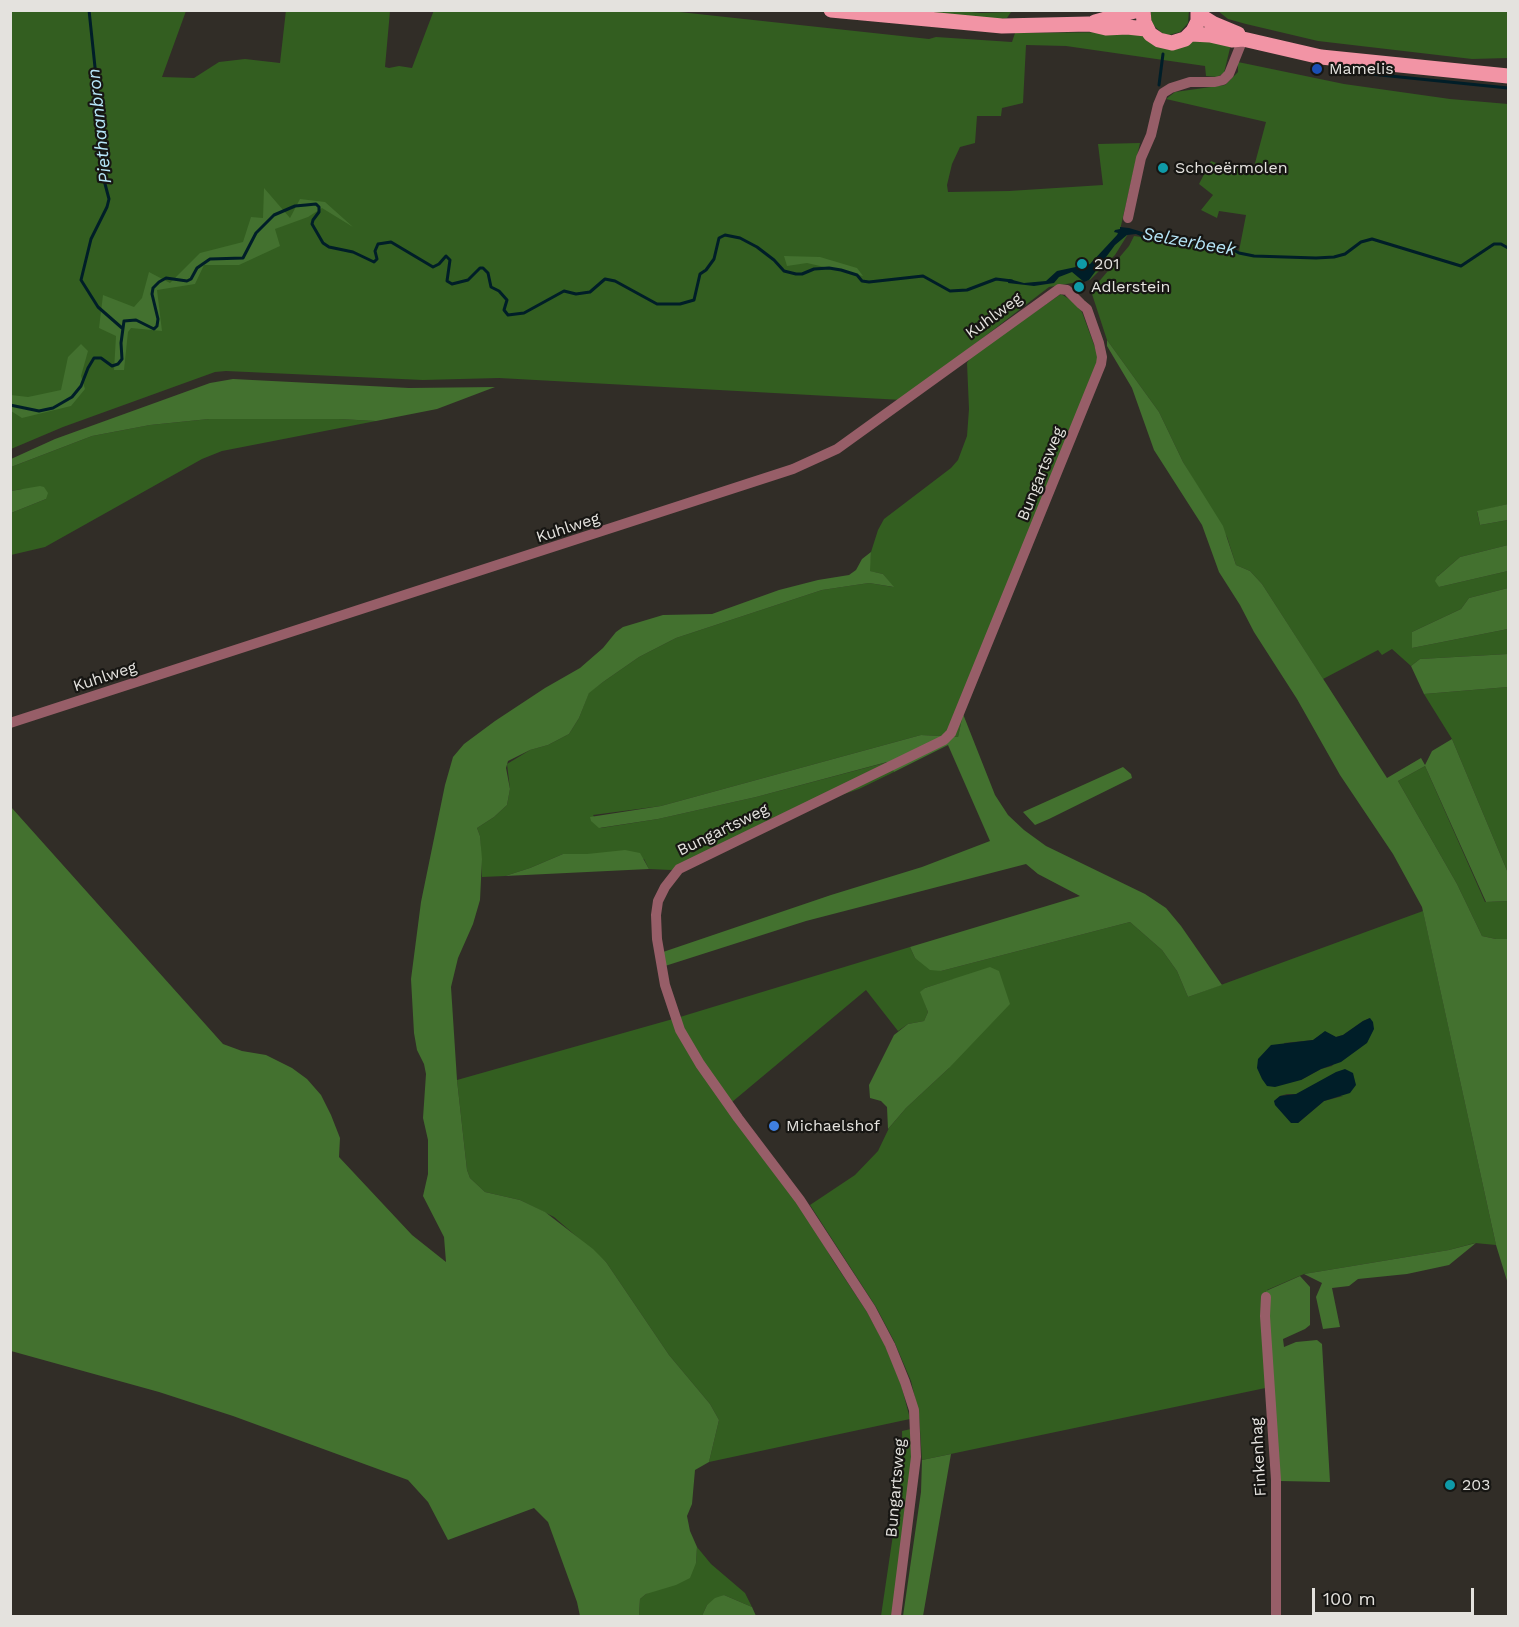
<!DOCTYPE html>
<html>
<head>
<meta charset="utf-8">
<style>
  body { margin:0 }
  #map { position:relative; width:1519px; height:1627px; overflow:hidden; background:#312d27; font-family:"Work Sans",sans-serif }
  canvas { display:block }
  .frame { position:absolute; inset:0; border:12px solid #e4e2de; pointer-events:none }
  .scale { position:absolute; left:1312px; top:1588px; width:162px; height:27px; box-sizing:border-box; border:3px solid #e4e2de; border-top:0; padding-left:8px; font-size:18px; line-height:21px; white-space:nowrap; color:#e4e2de; -webkit-text-stroke:4px #171613; paint-order:stroke }
</style>
</head>
<body>
<div id="map">
<canvas width="1519" height="1627"></canvas>
<div class="frame"></div>
<div class="scale">100 m</div>
</div>
<script>
const ctx = document.querySelector('canvas').getContext('2d');
ctx.lineJoin = 'round';
function fill(path, color) {
  ctx.fillStyle = color;
  ctx.fill(path, 'evenodd');
}
function toPath(rows) {
  const path = new Path2D();
  for (const r of rows) {
    path.moveTo(r[0], r[1]);
    for (let i = 2; i < r.length; i += 2) path.lineTo(r[i], r[i + 1]);
  }
  return path;
}
function strokePath(path, color, width, dash) {
  ctx.strokeStyle = color;
  ctx.lineWidth = width;
  ctx.lineCap = dash ? 'butt' : 'round';
  ctx.setLineDash(dash || []);
  ctx.stroke(path);
}
function write(font, color, halo, rows, align = 'center') {
  ctx.font = font + ' "Work Sans",sans-serif';
  ctx.lineWidth = 4.5;
  ctx.setLineDash([]);
  ctx.textBaseline = 'middle';
  ctx.strokeStyle = halo;
  ctx.fillStyle = color;
  for (const [text, x, y, turn = 0] of rows) {
    ctx.save();
    ctx.translate(x, y);
    ctx.rotate((+turn || 0) * Math.PI / 180);
    ctx.textAlign = isNaN(turn) ? turn : align;
    if (halo) ctx.strokeText(text, 0, 0);
    ctx.fillText(text, 0, 0);
    ctx.restore();
  }
}
fill(toPath([
  [286,10,390,11,385,67,389,68,399,66,412,68,434,10,661,10,929,39,936,37,1012,42,1015,33,1132,32,1202,38,1231,44,1224,73,1217,77,1206,76,1205,66,1066,46,1026,45,1023,103,1002,108,1001,116,977,116,975,143,960,147,952,164,947,185,948,192,1009,191,1103,185,1098,144,1140,143,1120,230,1128,234,1115,255,1090,280,1049,287,902,400,499,378,423,380,226,371,215,372,63,427,11,449,11,11,186,11,162,77,194,78,219,62,245,59,280,63],
  [953,10,981,13,1011,12,1007,18,994,20,891,11],
  [1151,11,1189,10,1188,23,1180,32,1169,35,1163,34,1153,25,1151,19],
  [1218,11,1508,11,1508,58,1472,59,1318,41,1246,24,1228,19],
  [1238,62,1344,84,1450,99,1508,104,1508,504,1477,512,1480,525,1508,520,1508,545,1460,557,1438,576,1439,587,1508,571,1508,588,1469,598,1461,609,1412,632,1412,648,1508,629,1508,654,1420,659,1411,666,1392,649,1382,655,1378,650,1323,679,1262,584,1250,571,1236,565,1227,537,1183,462,1159,412,1107,340,1091,291,1129,246,1134,236,1239,251,1246,215,1219,211,1217,218,1201,210,1213,195,1199,184,1211,161,1229,168,1230,163,1254,167,1266,122,1166,99,1175,92,1225,85,1238,72],
  [1061,294,1074,302,1082,312,1097,353,1097,362,963,714,958,737,921,735,661,806,593,815,601,828,658,819,756,797,888,762,894,772,859,789,773,818,679,868,671,870,649,869,644,859,563,854,530,868,505,876,482,877,480,836,477,828,494,817,507,805,510,789,507,764,530,750,548,745,569,734,579,718,589,692,603,682,639,657,676,638,822,590,869,583,893,587,883,574,869,571,871,552,878,530,884,519,951,468,958,460,967,436,969,409,967,363,971,356],
  [209,419,339,419,376,421,222,451,202,459,45,547,11,555,11,513,46,499,22,489,11,491,11,467,92,436,150,425],
  [1508,687,1508,873,1452,739,1424,694],
  [1425,766,1485,902,1508,901,1508,939,1496,939,1482,936,1457,884,1398,781],
  [1423,911,1496,1245,1475,1243,1449,1250,1304,1274,1267,1290,1275,1386,922,1460,919,1415,911,1381,894,1341,876,1307,810,1205,855,1175,878,1151,889,1128,906,1108,949,1068,954,979,925,988,921,992,928,1012,924,1021,908,1024,898,1031,866,990,732,1102,801,1205,832,1259,867,1312,885,1345,901,1384,910,1419,709,1462,719,1420,710,1404,669,1355,606,1262,554,1217,520,1200,485,1192,470,1178,467,1170,457,1080,680,1017,910,947,915,958,941,971,1130,922,1162,950,1177,971,1188,997],
  [1370,1018,1332,1066,1321,1069,1301,1080,1284,1043,1313,1040,1325,1032,1336,1037,1343,1035,1363,1021],
  [1287,1094,1295,1094,1343,1096,1324,1101,1298,1123,1274,1101,1280,1096],
  [911,1429,913,1450,894,1616,881,1616,903,1467,902,1431],
  [697,1547,711,1564,745,1593,752,1607,724,1595,707,1605,702,1616,639,1616,640,1599,646,1594,696,1563]
]), '#335e20');
fill(toPath([
  [264,188,290,218,300,199,325,202,353,227,322,208,308,217,275,229,280,246,239,265,204,265,195,284,157,290,162,331,131,328,128,332,124,370,114,370,116,336,99,328,103,295,134,307,142,298,149,272,170,283,200,253,243,242,251,217,263,218],
  [784,256,820,257,857,268,863,276,807,263,787,266],
  [1107,340,1159,412,1183,462,1223,526,1236,565,1250,571,1262,584,1387,778,1421,758,1425,765,1432,751,1452,739,1508,873,1508,901,1486,902,1425,766,1398,781,1457,884,1482,936,1496,939,1508,939,1508,1284,1496,1245,1422,907,1393,854,1340,775,1297,699,1254,632,1240,605,1219,572,1202,525,1154,450,1132,388,1107,346],
  [81,344,88,351,81,376,85,389,71,406,22,418,11,411,11,395,28,397,61,390,68,357],
  [233,379,409,388,495,387,437,409,376,421,339,419,209,419,150,425,92,436,11,467,11,459,55,439,210,383],
  [40,486,44,487,48,493,46,499,11,513,11,491],
  [1508,504,1508,520,1480,525,1477,511],
  [1508,545,1508,571,1439,587,1435,581,1437,577,1460,557],
  [871,552,870,571,883,574,894,587,869,583,822,590,676,638,639,657,603,682,589,693,579,718,569,734,548,745,530,750,508,761,506,768,510,789,507,805,494,817,477,828,480,836,482,859,480,900,473,924,458,958,451,987,457,1080,467,1170,470,1178,485,1192,520,1200,545,1212,593,1249,606,1262,669,1355,710,1404,719,1420,709,1462,695,1470,692,1504,687,1516,690,1531,697,1547,696,1563,690,1578,676,1585,646,1594,640,1599,639,1616,580,1616,577,1602,548,1522,534,1508,448,1540,428,1502,408,1480,233,1416,159,1392,11,1351,11,807,223,1044,242,1051,266,1055,292,1068,307,1079,321,1095,331,1115,340,1138,339,1157,412,1235,446,1262,444,1237,423,1196,428,1174,428,1140,423,1118,426,1074,424,1064,417,1050,414,1033,411,979,421,902,445,785,453,757,464,744,495,721,545,688,580,668,603,648,616,632,623,627,663,615,712,614,779,590,818,580,849,575,856,570,862,559],
  [1508,588,1508,629,1412,648,1412,632,1461,609,1469,598],
  [1508,654,1508,687,1424,694,1411,666,1420,659],
  [963,714,995,795,1008,815,1024,830,1046,846,1145,894,1166,908,1181,926,1222,985,1188,997,1177,971,1162,950,1130,922,941,971,930,970,915,958,910,947,1080,896,1038,874,1026,864,806,921,665,966,663,952,831,895,922,867,990,841,948,745,894,772,887,762,756,797,658,819,599,828,591,821,590,817,661,806,921,735,958,737],
  [1123,767,1131,774,1132,778,1049,819,1035,825,1023,812],
  [625,850,640,853,649,869,505,876,530,868,563,854,587,854],
  [990,967,999,971,1010,1004,949,1068,906,1108,888,1129,887,1107,881,1101,870,1098,869,1085,894,1035,908,1024,924,1021,928,1012,920,992,925,988],
  [1476,1243,1449,1265,1407,1274,1358,1279,1349,1286,1332,1288,1340,1327,1323,1329,1316,1297,1322,1283,1304,1274,1449,1250],
  [1300,1276,1310,1287,1310,1325,1305,1329,1283,1339,1284,1347,1296,1342,1317,1340,1322,1344,1330,1482,1280,1481,1266,1291],
  [951,1454,923,1616,903,1616,921,1492,922,1460],
  [724,1595,752,1607,756,1616,702,1616,707,1605,715,1598]
]), '#43712f');
fill(toPath([
  [1120,227,1129,228,1159,237,1158,241,1149,240,1136,234,1127,235,1115,245,1089,280,1084,282,1072,272,1059,277,1054,283,1034,286,1008,283,1009,279,1024,283,1046,281,1057,271,1090,264,1117,235,1118,233,1114,232,1115,230,1120,229],
  [1370,1018,1373,1022,1374,1029,1367,1043,1341,1062,1321,1069,1301,1080,1275,1087,1267,1086,1262,1079,1257,1068,1258,1059,1271,1045,1313,1040,1325,1031,1336,1037,1343,1035,1363,1021],
  [1345,1069,1353,1073,1356,1085,1350,1093,1324,1101,1298,1123,1291,1123,1275,1105,1274,1101,1280,1096,1296,1094,1336,1072]
]), '#001e28');
strokePath(toPath([
  [89,10,104,153,104,180,109,199,107,207,91,239,81,280,98,307,122,328],
  [1351,72,1508,88],
  [1159,85,1163,54],
  [1156,239,1226,246,1239,253,1254,256,1316,258,1334,257,1345,254,1361,242,1372,239,1461,266,1494,244,1501,244,1508,248],
  [10,405,39,411,53,408,72,397,81,386,88,368,94,358,101,358,112,366,118,364,122,359,121,343,124,321,136,320,154,329,157,326,158,319,152,294,153,288,159,282,166,278,187,281,191,279,197,268,210,259,243,258,256,233,274,215,295,206,306,205,316,204,319,207,319,212,313,220,312,224,323,243,329,247,353,252,374,262,377,259,375,251,378,244,391,242,433,267,439,264,446,256,450,260,447,281,452,284,468,280,480,268,483,268,488,273,491,287,499,291,507,300,504,310,508,315,524,313,564,291,576,294,590,292,605,279,615,281,657,304,680,304,694,300,700,274,706,270,714,259,719,238,725,235,740,238,757,247,774,260,784,271,796,274,802,274,814,269,829,268,841,270,857,275,862,281,869,282,923,276,950,291,967,290,996,279,1012,281]
]), '#001e28', 3);
strokePath(toPath([
  [1128,218,1141,158,1151,135,1158,105,1163,93,1171,88,1190,82,1215,82,1223,80,1229,74,1243,39],
  [10,723,793,469,837,449,1059,289,1067,290,1081,304,1087,309,1099,343,1102,357,1101,364,951,733,944,740,679,869,665,887,658,901,656,915,657,939,665,985,680,1030,700,1064,738,1118,800,1200,871,1309,890,1345,905,1382,914,1410,916,1457,896,1616],
  [1266,1297,1265,1316,1276,1480,1276,1616]
]), '#975e68', 10);
strokePath(toPath([
  [831,10,1002,26,1089,24,1106,28,1127,27,1146,29],
  [1143,10,1144,22,1150,34,1159,40,1172,43,1185,39,1193,31,1198,21,1198,10],
  [1198,14,1214,24,1238,34],
  [1095,22,1138,10],
  [1191,34,1210,35,1232,40,1243,39,1321,57,1508,76]
]), '#f294a5', 15);
for (const [x, y, r, color] of [
  [1317,69,6,"#1a4fb4"],
  [1163,168,6,"#0f9aa8"],
  [1082,264,6,"#0f9aa8"],
  [1079,287,6,"#0f9aa8"],
  [774,1126,6,"#3f7fe0"],
  [1450,1485,6,"#0f9aa8"]
]) {
  const dot = new Path2D();
  dot.arc(x, y, r, 0, 2 * Math.PI);
  ctx.fillStyle = color;
  ctx.fill(dot);
  strokePath(dot, '#171613', 2);
}
write('16px', '#e4e2de', '#171613', [
  ["Mamelis",1329,69],
  ["Schoeërmolen",1175,168],
  ["201",1094,264],
  ["Adlerstein",1091,287],
  ["Michaelshof",786,1126],
  ["203",1462,1485]
], 'left');
write('16px', '#e4e2de', '#171613', [
  ["Kuhlweg",994,316,-36],
  ["Bungartsweg",1041,474,-68],
  ["Kuhlweg",568,528,-18],
  ["Kuhlweg",105,677,-18],
  ["Bungartsweg",723,830,-26],
  ["Finkenhag",1259,1457,-93],
  ["Bungartsweg",896,1488,-85]
]);
write('italic 18px', '#b6e6f8', '#171613', [
  ["Piethaanbron",100,126,-96],
  ["Selzerbeek",1189,242,10]
]);
</script>
</body>
</html>
